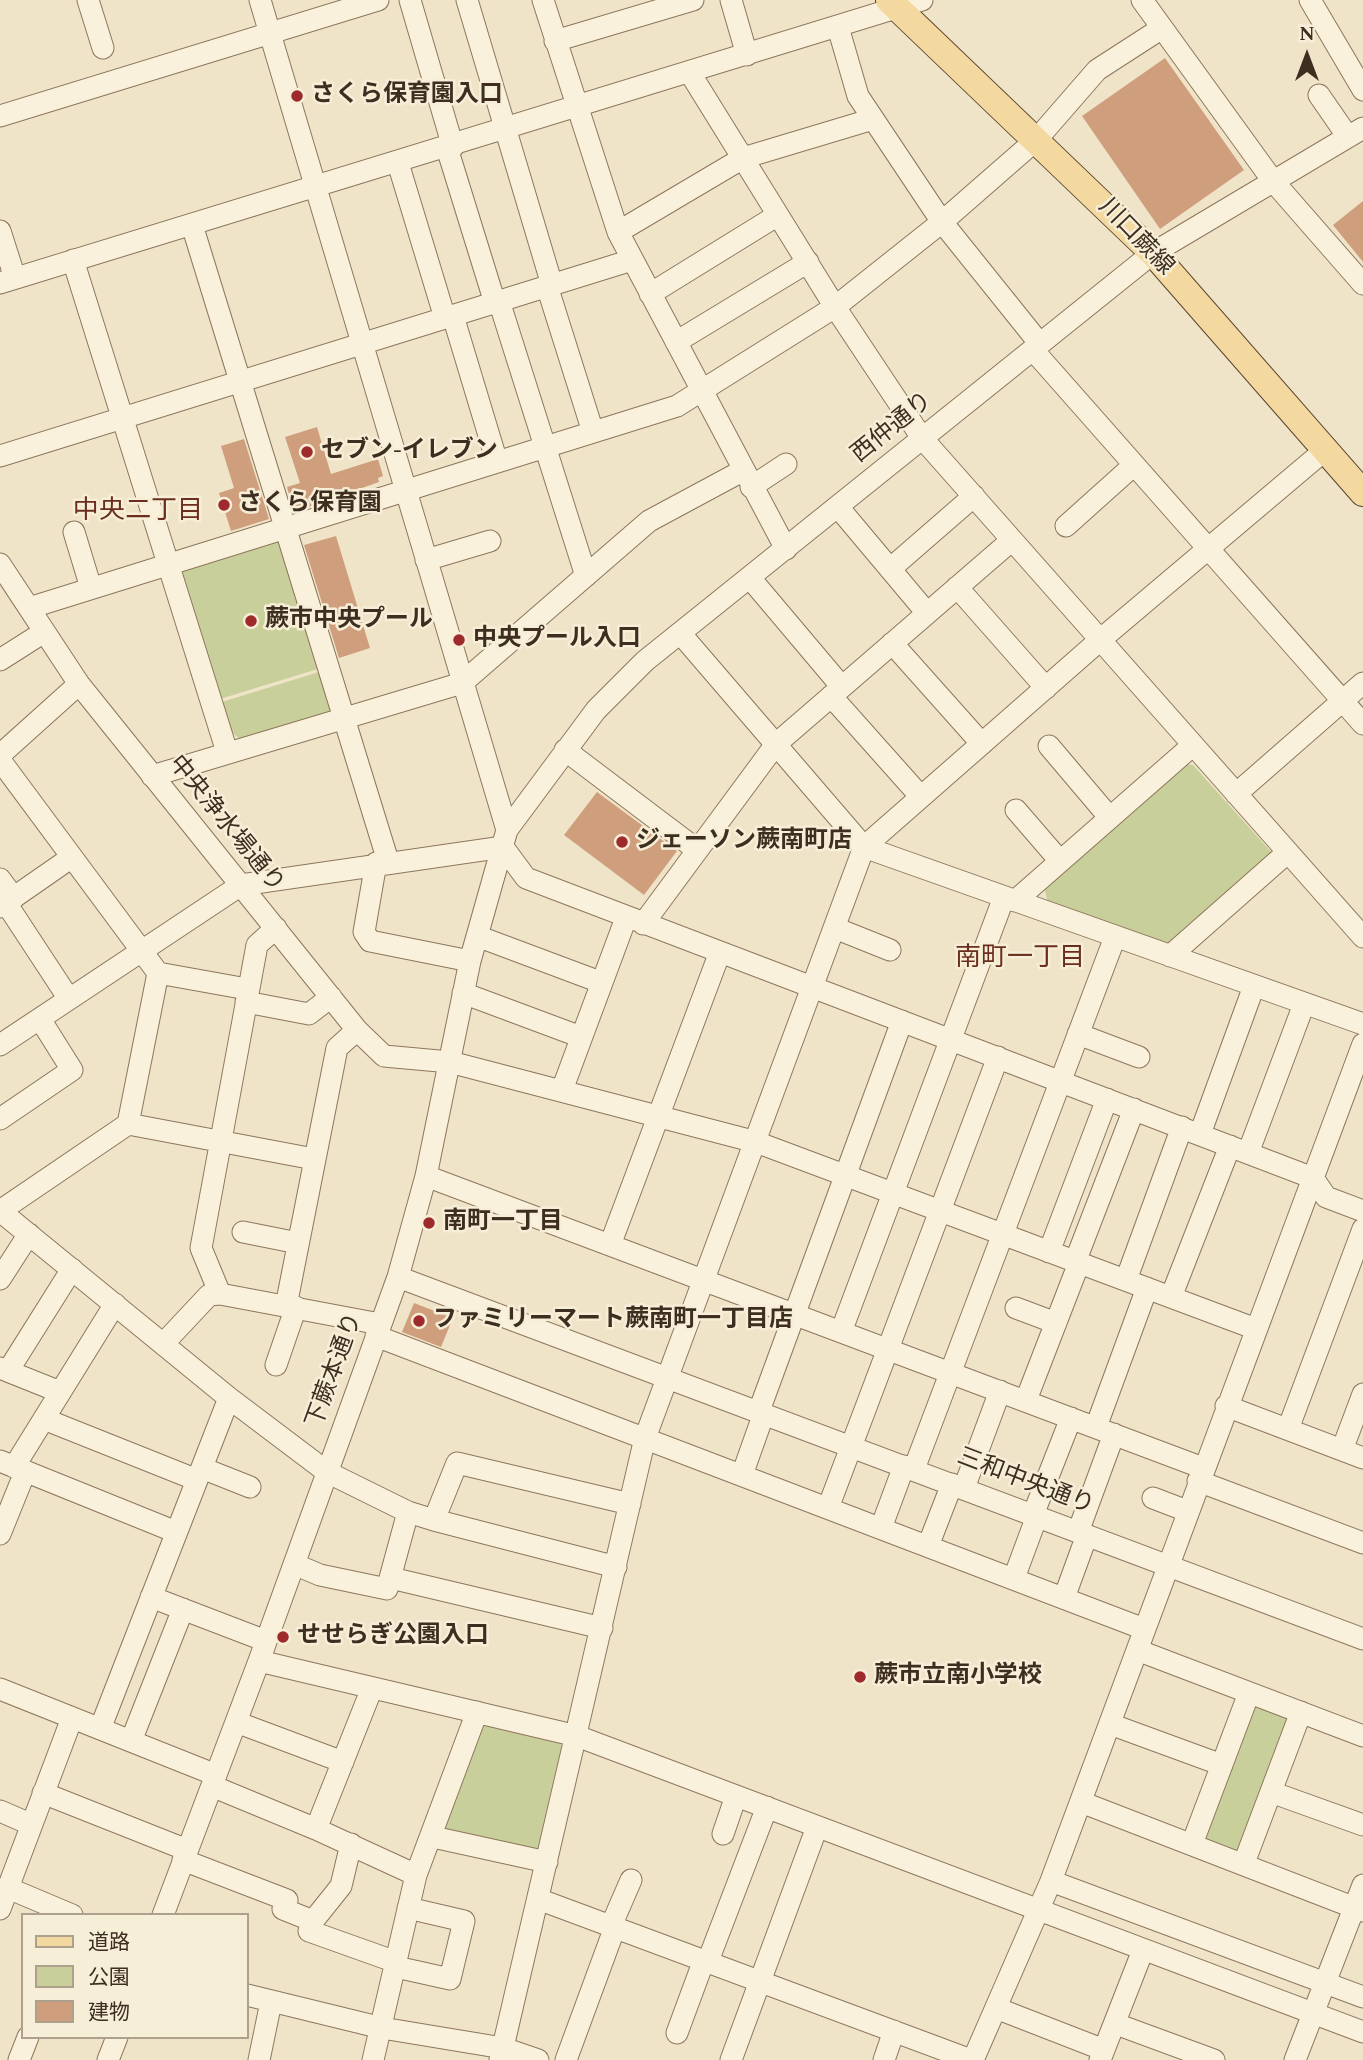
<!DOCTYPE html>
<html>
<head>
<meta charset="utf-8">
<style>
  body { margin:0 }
  #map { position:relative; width:1363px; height:2060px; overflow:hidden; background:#f0e4c8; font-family:Spectral,"Noto Sans JP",serif }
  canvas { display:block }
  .legend { position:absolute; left:21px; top:1913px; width:228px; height:126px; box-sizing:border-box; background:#f7eed8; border:2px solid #ada18e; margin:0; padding:9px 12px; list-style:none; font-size:21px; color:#3d2e20 }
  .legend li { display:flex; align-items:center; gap:14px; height:35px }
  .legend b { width:35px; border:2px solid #ada18e }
  .north { position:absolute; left:1272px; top:21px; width:70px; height:70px; -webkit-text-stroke:5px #f7eed8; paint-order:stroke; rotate:0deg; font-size:19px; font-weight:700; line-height:28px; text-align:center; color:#3d2e20 }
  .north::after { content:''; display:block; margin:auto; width:24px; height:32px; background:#3d2e20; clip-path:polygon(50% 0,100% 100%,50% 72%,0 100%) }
</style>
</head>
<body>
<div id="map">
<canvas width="1363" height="2060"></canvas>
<ul class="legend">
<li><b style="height:9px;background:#f3d9a0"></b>道路</li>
<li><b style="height:19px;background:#c9cf9b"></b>公園</li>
<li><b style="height:19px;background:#cf9f7d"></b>建物</li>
</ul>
<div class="north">N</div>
</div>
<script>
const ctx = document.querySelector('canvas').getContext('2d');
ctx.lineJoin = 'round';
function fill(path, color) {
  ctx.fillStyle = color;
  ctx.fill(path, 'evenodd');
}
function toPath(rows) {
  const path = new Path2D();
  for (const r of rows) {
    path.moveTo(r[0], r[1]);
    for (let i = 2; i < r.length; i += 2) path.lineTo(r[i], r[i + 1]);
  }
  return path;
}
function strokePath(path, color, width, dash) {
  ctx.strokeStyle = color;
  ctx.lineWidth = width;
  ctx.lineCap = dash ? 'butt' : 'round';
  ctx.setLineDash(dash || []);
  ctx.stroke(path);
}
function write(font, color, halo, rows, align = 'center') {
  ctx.font = font + ' Spectral,"Noto Sans JP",serif';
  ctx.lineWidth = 5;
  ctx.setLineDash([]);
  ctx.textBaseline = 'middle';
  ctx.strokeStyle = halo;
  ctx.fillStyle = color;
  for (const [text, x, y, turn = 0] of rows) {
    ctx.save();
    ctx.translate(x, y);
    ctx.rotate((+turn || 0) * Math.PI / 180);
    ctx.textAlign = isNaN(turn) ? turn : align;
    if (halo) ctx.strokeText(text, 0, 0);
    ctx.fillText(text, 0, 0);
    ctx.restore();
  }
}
fill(toPath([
  [276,538,281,542,321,668,220,699,181,575,185,565],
  [322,671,333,704,329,712,240,739,230,731,222,702],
  [1185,764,1193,765,1274,855,1168,946,1048,903,1044,887],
  [1254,1704,1290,1719,1238,1852,1203,1839],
  [484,1723,560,1738,562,1749,541,1850,444,1829]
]), '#c9cf9b');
fill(toPath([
  [1165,58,1244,170,1160,229,1082,116],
  [1363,201,1363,262,1333,225],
  [317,427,331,474,378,459,383,476,378,478,379,482,294,512,287,487,300,483,285,437],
  [244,439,269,519,231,531,219,493,234,488,221,446],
  [336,536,370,648,339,658,304,545],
  [597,792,677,851,644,895,564,835],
  [414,1303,453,1318,441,1347,402,1332]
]), '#cf9f7d');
const minor = toPath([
  [88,0,103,48],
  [260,0,507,830],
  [410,0,453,147],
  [467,0,552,285],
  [543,0,618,232,786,549],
  [731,0,747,55],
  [1142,0,1273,181,1363,284],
  [1310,0,1363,90],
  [838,27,858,96,942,222,1040,344],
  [555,41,693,0],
  [690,73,835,307,922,438,1363,937],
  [1319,95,1348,137],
  [0,116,378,0],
  [447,148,495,303],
  [398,163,445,318],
  [192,225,388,861],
  [0,231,15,278],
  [618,232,743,158,873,119],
  [73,260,227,752],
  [0,283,922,0],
  [547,286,593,432],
  [650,294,778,215],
  [499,301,586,576],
  [453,316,497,462],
  [676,342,808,262],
  [1033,350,1363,724],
  [0,456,632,260],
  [751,487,786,464],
  [838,507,927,613],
  [1066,526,1134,465],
  [74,532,91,588],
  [426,560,490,541],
  [0,564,79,684,357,1030,384,1056,450,1062,756,1142,1256,1329],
  [890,569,974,496],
  [750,578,842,687],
  [957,587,1046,688],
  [29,608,677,406,835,307,942,222,1037,139,1097,70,1162,28],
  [680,633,864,847,1363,1024],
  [892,643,982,744],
  [0,660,44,632],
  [831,696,921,797],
  [1049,746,1110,818],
  [565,750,696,849],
  [0,755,79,684],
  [0,760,158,973,128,1124,0,1211,229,1398,327,1472,408,1512,434,1520,616,1567],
  [152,776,462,683,649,521,742,471],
  [1236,794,1363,683],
  [1016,810,1060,861],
  [376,863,364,932,370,941,470,961],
  [0,879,14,898],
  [1015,901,1193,745],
  [6,903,69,999],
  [0,907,72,857],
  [643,924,776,744,1012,540],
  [835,928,890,950],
  [477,936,600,982],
  [1170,956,1288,852],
  [158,973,247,989],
  [463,993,581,1037],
  [246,1002,309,1014,331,997],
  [1078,1034,1139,1057],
  [0,1045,241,885,503,847,526,878,1313,1178,1326,1197,1363,1211],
  [562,1090,626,918],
  [0,1119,72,1070,40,1019],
  [128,1124,314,1159],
  [1200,1134,1254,986],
  [1248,1153,1304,1004],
  [426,1176,1203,1468],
  [243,1232,298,1243],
  [610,1245,720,952],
  [1049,1252,1107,1099],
  [1075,1262,1134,1109],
  [398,1277,1363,1639],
  [0,1279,29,1234],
  [1126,1280,1182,1127],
  [220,1294,201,1248,257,945,276,928],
  [1171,1297,1230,1146],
  [286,1306,337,1048,357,1030],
  [1016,1308,1056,1323],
  [841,1332,1004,897],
  [376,1336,1144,1629],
  [164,1343,209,1295,220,1294,380,1324],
  [276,1365,296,1307],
  [0,1368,60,1392],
  [8,1371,72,1269],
  [1026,1400,1079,1263],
  [1226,1406,1363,1458],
  [759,1411,902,1021],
  [44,1419,197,1480],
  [1096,1427,1147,1288],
  [1288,1429,1363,1229],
  [1342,1450,1363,1394],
  [0,1461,176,1532],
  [14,1467,115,1304],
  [202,1468,250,1487],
  [914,1469,1115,937],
  [742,1475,764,1413],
  [1198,1481,1363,1543],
  [964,1488,1000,1391],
  [1153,1498,1187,1511],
  [828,1508,998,1057],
  [1033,1515,1071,1418],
  [434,1520,457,1463,630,1504],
  [881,1528,904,1466],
  [1078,1532,1114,1434],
  [0,1534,25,1472],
  [928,1546,952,1484],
  [294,1564,320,1575,387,1589,408,1512],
  [391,1578,602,1628],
  [1014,1578,1037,1516],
  [151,1597,266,1641],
  [1064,1598,1087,1535],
  [1137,1650,1363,1736],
  [259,1661,577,1736,1363,2032],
  [0,1689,216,1775],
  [236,1722,343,1762],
  [1110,1724,1222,1765],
  [100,1729,229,1398],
  [131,1741,183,1609],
  [212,1786,316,1829,416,1875],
  [1271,1792,1363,1825],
  [43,1793,187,1850],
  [1081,1802,1363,1911],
  [0,1811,30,1824],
  [316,1829,372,1688],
  [723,1834,736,1796],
  [433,1837,547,1862],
  [1192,1844,1249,1693],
  [183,1860,287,1900,283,1909,313,1921,309,1931,396,1962],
  [1244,1863,1301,1712],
  [1051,1881,1363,1997],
  [8,1888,72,1915],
  [538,1899,971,2060],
  [0,1909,72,1718],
  [163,1915,259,1661,398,1277,426,1176,470,961,507,830,596,710,645,661,1153,253,1363,128],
  [313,1921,341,1886,351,1844],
  [611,1926,631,1880],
  [708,1961,767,1807],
  [396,1967,450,1979,464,1921,408,1908],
  [247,1995,382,2028,503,2048,538,2060],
  [996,2008,1104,2050],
  [1116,2024,1214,2060],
  [677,2033,704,1960],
  [19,2060,28,2037],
  [108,2060,117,2037],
  [259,2060,271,2002],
  [373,2060,416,1875,477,1712],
  [500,2060,645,1438,864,847,1100,640,1325,450],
  [566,2060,615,1927],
  [731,2060,817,1827],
  [884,2060,894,2031],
  [973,2060,1051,1881,1363,1044],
  [1100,2060,1143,1950],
  [1295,2060,1363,1885]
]);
const major = toPath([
  [889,0,1153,253,1363,493]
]);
strokePath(minor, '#8d765c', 23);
strokePath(major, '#5b4430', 28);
strokePath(minor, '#faf1dc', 21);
strokePath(major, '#f3d9a0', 26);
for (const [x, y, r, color] of [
  [297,96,7,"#9e2a2b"],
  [307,452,7,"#9e2a2b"],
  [224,505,7,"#9e2a2b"],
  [251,621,7,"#9e2a2b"],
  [459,640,7,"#9e2a2b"],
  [622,842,7,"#9e2a2b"],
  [429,1223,7,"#9e2a2b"],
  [419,1321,7,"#9e2a2b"],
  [283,1637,7,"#9e2a2b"],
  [860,1677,7,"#9e2a2b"]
]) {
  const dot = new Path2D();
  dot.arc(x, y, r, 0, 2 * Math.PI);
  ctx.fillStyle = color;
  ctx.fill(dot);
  strokePath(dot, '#f7eed8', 2.5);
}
write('bold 24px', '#3d2e20', '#f7eed8', [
  ["さくら保育園入口",311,96],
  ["セブン-イレブン",321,452],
  ["さくら保育園",238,505],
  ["蕨市中央プール",265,621],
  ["中央プール入口",473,640],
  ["ジェーソン蕨南町店",636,842],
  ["南町一丁目",443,1223],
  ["ファミリーマート蕨南町一丁目店",433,1321],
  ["せせらぎ公園入口",297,1637],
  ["蕨市立南小学校",874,1677]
], 'left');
write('24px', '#3d2e20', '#f7eed8', [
  ["川口蕨線",1135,238,46],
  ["西仲通り",893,429,-39],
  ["中央浄水場通り",225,825,51],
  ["下蕨本通り",336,1371,-70],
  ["三和中央通り",1025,1483,21]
]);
write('26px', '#6b2e1e', '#f7eed8', [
  ["中央二丁目",138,513],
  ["南町一丁目",1020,960]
]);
</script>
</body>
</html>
